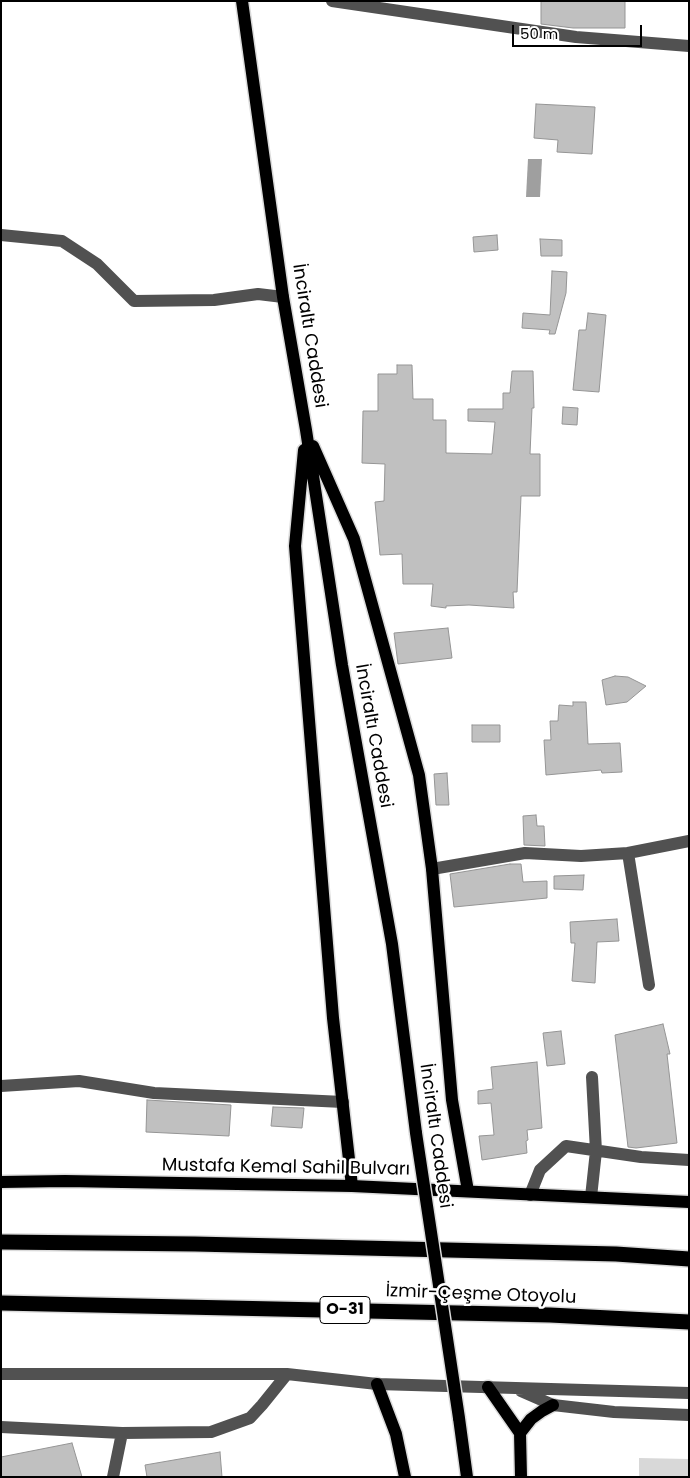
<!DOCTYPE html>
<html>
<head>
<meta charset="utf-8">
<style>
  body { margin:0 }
  #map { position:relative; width:690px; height:1478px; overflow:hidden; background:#fff; font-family:Poppins,sans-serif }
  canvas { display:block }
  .frame { position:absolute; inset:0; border:2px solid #000; pointer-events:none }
  .scale { position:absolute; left:512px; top:25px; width:130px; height:22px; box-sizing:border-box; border:2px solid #000; border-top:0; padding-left:6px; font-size:15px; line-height:18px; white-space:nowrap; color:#000; -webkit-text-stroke:4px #fff; paint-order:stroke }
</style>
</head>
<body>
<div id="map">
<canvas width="690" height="1478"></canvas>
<div class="frame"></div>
<div class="scale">50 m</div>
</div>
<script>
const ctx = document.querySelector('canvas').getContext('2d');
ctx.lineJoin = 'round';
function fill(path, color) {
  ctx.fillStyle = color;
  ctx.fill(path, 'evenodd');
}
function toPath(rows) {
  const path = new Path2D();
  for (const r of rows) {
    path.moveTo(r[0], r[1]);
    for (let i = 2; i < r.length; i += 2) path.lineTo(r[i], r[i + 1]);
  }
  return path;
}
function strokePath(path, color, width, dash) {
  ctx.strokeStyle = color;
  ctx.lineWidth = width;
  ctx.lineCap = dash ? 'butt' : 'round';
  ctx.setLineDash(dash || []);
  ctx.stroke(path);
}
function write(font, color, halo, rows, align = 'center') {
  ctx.font = font + ' Poppins,sans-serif';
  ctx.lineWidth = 5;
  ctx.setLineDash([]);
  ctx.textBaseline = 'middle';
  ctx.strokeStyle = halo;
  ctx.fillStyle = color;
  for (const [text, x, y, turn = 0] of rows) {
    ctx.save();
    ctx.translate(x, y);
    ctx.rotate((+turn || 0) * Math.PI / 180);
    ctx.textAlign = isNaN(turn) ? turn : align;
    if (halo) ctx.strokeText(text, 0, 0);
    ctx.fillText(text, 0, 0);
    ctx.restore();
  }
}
fill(toPath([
  [639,1458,689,1459,689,1477,639,1477]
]), '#d8d8d8');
fill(toPath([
  [528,159,542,159,540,197,526,197]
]), '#9f9f9f');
const building = toPath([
  [541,1,625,1,625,28,573,28,541,24,541,1],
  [536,104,595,107,592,154,557,152,558,140,534,138,536,104],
  [497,235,498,250,474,252,473,237,497,235],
  [540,239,562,240,562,256,541,256,540,239],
  [552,271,567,272,566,293,555,334,549,334,550,330,522,328,523,313,550,315,552,271],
  [588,313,606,315,599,392,573,390,579,330,586,330,588,313],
  [397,365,412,365,413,399,433,399,433,420,446,420,446,453,492,454,495,422,468,421,468,409,503,409,503,393,510,393,512,371,533,371,534,408,532,408,530,454,540,454,540,496,521,496,517,592,513,592,514,608,469,605,446,606,446,608,431,606,433,584,403,584,402,554,380,555,375,502,384,501,385,464,362,463,363,411,378,411,378,374,397,374,397,365],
  [563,407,578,408,577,425,562,424,563,407],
  [448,628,452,658,398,664,394,633,448,628],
  [615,676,628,677,646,686,627,702,606,705,602,680,615,676],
  [573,702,586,702,588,744,620,743,622,772,602,773,601,770,546,775,544,740,551,740,550,721,558,721,559,705,573,706,573,702],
  [472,725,500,725,500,742,472,742,472,725],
  [447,773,449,805,436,805,434,774,447,773],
  [536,815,537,826,544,826,545,846,524,845,523,816,536,815],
  [510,864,521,864,523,882,547,881,547,898,454,907,450,874,510,864],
  [584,875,583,890,554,889,554,876,584,875],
  [617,919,619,941,597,942,595,983,572,981,575,943,571,943,570,922,617,919],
  [663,1024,670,1054,667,1054,677,1143,636,1148,628,1147,615,1035,663,1024],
  [561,1031,565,1064,547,1066,543,1033,561,1031],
  [537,1062,542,1128,527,1130,528,1140,526,1141,527,1153,482,1160,479,1136,494,1135,491,1103,478,1104,478,1091,493,1089,491,1067,537,1062],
  [147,1100,231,1105,229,1136,146,1132,147,1100],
  [273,1107,304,1108,302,1128,271,1126,273,1107],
  [72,1443,82,1477,1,1477,1,1457,72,1443],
  [220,1452,222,1477,147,1477,145,1465,220,1452]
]);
fill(building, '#c0c0c0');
strokePath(building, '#959595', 1);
const major = toPath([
  [242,1,283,297,306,430,342,665,392,944,416,1133],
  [313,446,354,539,419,775,432,869,452,1100,468,1191],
  [304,450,295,546,333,1018,352,1186],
  [1,1182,65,1181,352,1186,689,1202],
  [377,1384,396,1434,405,1477],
  [488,1387,520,1433,521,1477],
  [459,1418,467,1477],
  [520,1433,531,1419,542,1411,553,1405]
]);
const highway = toPath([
  [1,1242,195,1244,616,1254,689,1259],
  [1,1303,550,1315,689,1322]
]);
strokePath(major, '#dbdbdb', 15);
strokePath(highway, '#dbdbdb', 18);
strokePath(toPath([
  [332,1,576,37,689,46],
  [1,235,62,241,97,264,134,301,214,300,258,294,283,297],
  [628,853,689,841],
  [432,869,525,853,581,856,628,853,649,985],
  [1,1086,79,1081,154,1093,343,1102],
  [530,1195,540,1170,566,1146,641,1157,689,1160],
  [591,1197,596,1151,592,1077],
  [1,1374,287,1374,377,1384,689,1393],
  [521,1391,553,1405,614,1412,689,1415],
  [1,1427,122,1433,211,1432,250,1418,262,1405,287,1374],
  [113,1477,122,1433]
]), '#515151', 12);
strokePath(major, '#000', 12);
strokePath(highway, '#000', 15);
const majorBridge = toPath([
  [416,1133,459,1418]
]);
strokePath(majorBridge, '#dbdbdb', 15, []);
strokePath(majorBridge, '#000', 12);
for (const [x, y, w] of [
  [345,1310,50]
]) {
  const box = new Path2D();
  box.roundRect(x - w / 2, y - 13.5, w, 27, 4);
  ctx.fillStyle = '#fff';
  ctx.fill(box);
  strokePath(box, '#000', 1);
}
write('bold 16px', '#000', null, [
  ["O-31",345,1310]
]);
write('18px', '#000', '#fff', [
  ["İnciraltı Caddesi",309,336,81],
  ["İnciraltı Caddesi",373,736,80],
  ["İnciraltı Caddesi",435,1136,82],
  ["Mustafa Kemal Sahil Bulvarı",286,1168,1],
  ["İzmir-Çeşme Otoyolu",481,1295,2]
]);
</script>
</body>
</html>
